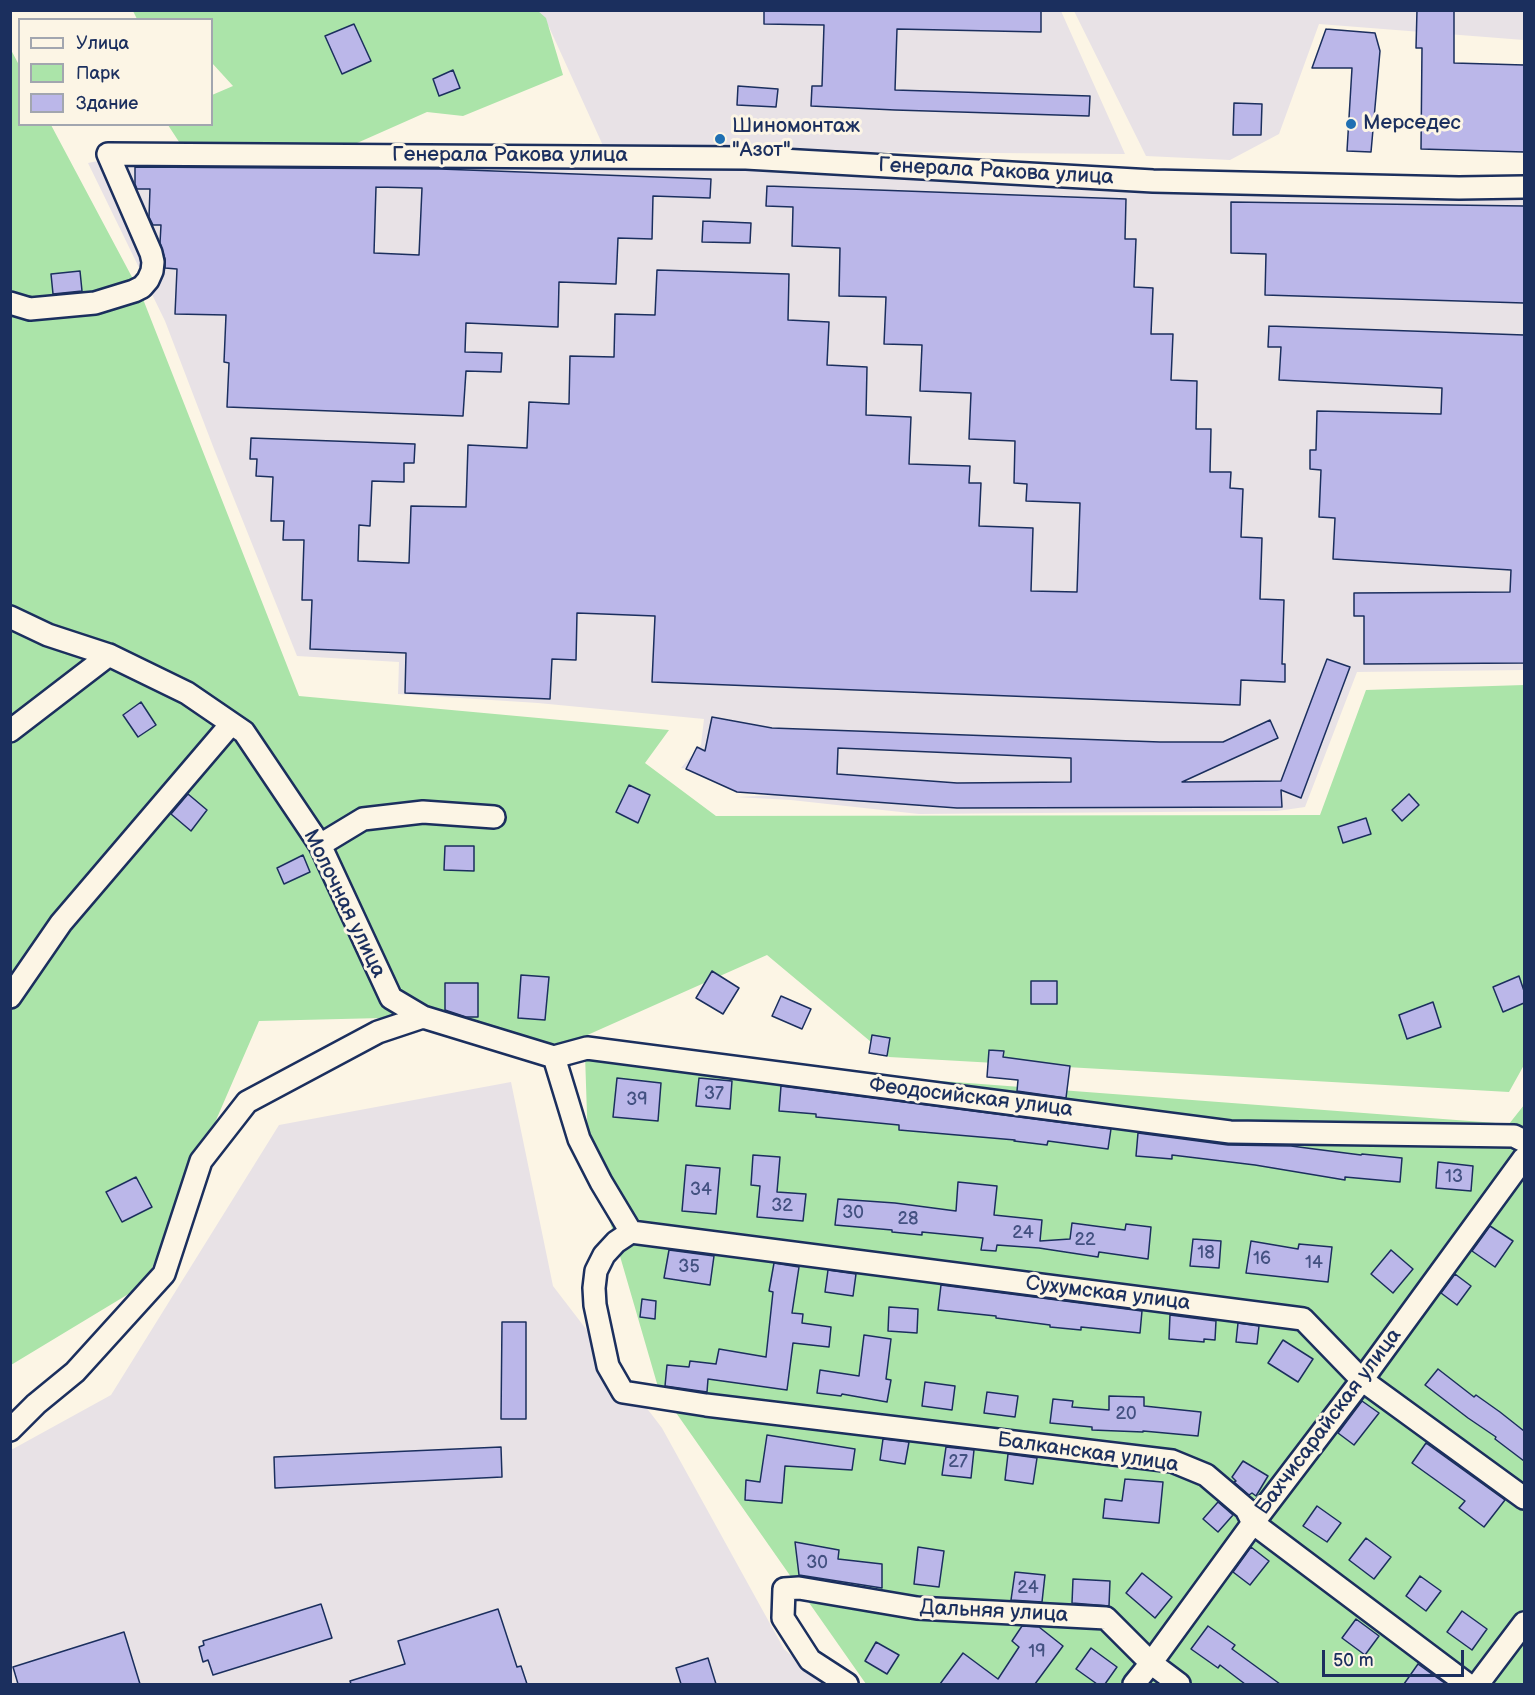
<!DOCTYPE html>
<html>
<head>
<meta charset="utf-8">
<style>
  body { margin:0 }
  #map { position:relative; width:1535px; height:1695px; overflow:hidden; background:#fcf5e5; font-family:"Balsamiq Sans",sans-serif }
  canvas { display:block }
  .frame { position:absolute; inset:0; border:12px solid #1b2f5e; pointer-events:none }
  .legend { position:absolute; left:18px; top:18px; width:195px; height:108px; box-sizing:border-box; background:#fcf5e5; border:2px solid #a2a6af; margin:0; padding:8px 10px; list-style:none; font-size:18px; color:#1b2f5e }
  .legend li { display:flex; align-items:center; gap:12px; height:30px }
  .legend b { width:30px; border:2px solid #a2a6af }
  .scale { position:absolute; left:1322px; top:1650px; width:142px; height:27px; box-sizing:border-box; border:3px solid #1b2f5e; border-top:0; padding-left:8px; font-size:18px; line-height:21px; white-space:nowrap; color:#1b2f5e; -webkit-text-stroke:4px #fcf5e5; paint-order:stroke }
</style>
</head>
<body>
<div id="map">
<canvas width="1535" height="1695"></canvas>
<div class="frame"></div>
<ul class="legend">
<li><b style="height:8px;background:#fcf5e5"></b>Улица</li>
<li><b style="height:16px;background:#abe4a9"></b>Парк</li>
<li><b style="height:16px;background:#bbb7e9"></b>Здание</li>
</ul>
<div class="scale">50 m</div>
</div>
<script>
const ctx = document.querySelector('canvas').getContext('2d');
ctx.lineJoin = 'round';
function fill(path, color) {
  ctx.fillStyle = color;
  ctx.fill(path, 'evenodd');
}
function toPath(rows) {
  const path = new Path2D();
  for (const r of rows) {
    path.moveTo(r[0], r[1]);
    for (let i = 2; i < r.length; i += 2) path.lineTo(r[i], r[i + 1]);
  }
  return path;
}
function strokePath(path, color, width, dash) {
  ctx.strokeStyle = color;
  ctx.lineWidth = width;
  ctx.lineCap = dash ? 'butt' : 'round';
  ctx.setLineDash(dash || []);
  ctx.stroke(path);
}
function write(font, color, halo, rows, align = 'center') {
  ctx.font = font + ' "Balsamiq Sans",sans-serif';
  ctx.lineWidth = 6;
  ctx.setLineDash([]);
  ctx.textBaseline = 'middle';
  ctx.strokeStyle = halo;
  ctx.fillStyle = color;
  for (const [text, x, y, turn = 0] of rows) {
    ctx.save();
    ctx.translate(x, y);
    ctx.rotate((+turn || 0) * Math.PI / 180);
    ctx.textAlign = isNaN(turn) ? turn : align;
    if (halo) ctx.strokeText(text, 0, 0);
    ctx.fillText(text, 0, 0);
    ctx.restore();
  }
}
fill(toPath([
  [535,11,1061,11,1125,154,605,150,549,27],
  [1074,11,1524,11,1524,40,1319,24,1279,134,1230,160,1146,156],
  [127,155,746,163,1302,198,1524,200,1524,670,1357,672,1305,807,1277,811,919,814,791,800,736,797,871,791,681,768,701,745,704,719,538,703,398,694,399,662,297,656,214,449,165,321,88,163],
  [511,1082,553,1286,662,1428,784,1649,824,1684,11,1684,11,1450,111,1395,279,1125]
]), '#e8e2e6');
fill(toPath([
  [133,11,538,11,546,18,563,75,463,116,427,112,339,151,185,151,168,125,212,124,212,95,233,86,212,63,212,20,137,19],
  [10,48,19,65,20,124,51,125,141,294,299,696,669,730,645,763,716,816,1320,815,1366,690,1524,685,1524,991,1518,976,1493,987,1503,1012,1524,1003,1524,1065,1509,1092,889,1057,767,955,556,1049,423,1017,259,1021,145,1284,11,1365],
  [1433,1002,1441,1027,1407,1039,1399,1015],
  [585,1054,1509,1124,1524,1105,1524,1684,866,1684,658,1387,588,1146]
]), '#abe4a9');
const building = toPath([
  [764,10,1041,10,1041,32,897,29,895,90,1090,96,1089,116,895,110,811,106,812,86,822,86,824,25,764,24,764,10],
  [1417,10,1454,10,1454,63,1524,65,1524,152,1421,149,1422,48,1416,48,1417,10],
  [354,24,371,61,342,74,325,36,354,24],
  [1326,29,1375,33,1380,51,1371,152,1347,151,1352,68,1312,68,1326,29],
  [453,70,460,88,439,96,433,79,453,70],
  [738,86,778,89,776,107,737,105,738,86],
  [1234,103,1262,104,1261,135,1233,135,1234,103],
  [135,167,440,169,711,179,710,198,653,196,652,239,618,238,616,284,559,282,558,327,466,323,465,352,502,353,501,372,466,371,463,416,227,407,229,363,224,362,226,315,175,314,177,269,165,268,165,259,160,243,161,225,153,225,149,217,150,189,137,189,135,184,135,167],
  [376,187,422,188,419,255,374,253,376,187],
  [767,186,1126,199,1125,239,1136,239,1134,287,1153,288,1151,334,1173,334,1171,380,1197,381,1196,429,1211,429,1210,472,1231,472,1230,488,1243,489,1241,537,1262,538,1260,599,1284,600,1282,664,1285,664,1285,682,1241,680,1240,705,652,682,655,616,577,613,576,660,552,659,550,699,405,693,406,653,310,649,312,600,302,600,304,540,283,540,284,521,271,521,273,477,256,476,257,459,250,459,251,438,415,444,414,463,404,463,404,482,372,481,370,526,359,525,358,561,409,563,411,506,466,507,468,445,527,448,529,402,569,404,570,356,614,357,615,314,655,315,657,270,789,274,788,320,829,322,827,365,867,367,866,415,911,417,909,464,970,466,969,483,981,483,979,526,1033,528,1031,591,1077,592,1080,503,1026,501,1027,484,1014,483,1015,441,969,439,971,393,920,391,922,345,884,344,886,297,839,296,840,248,792,246,793,207,766,206,767,186],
  [1231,202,1524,206,1524,303,1265,295,1266,254,1231,253,1231,202],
  [703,221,751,223,750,243,702,242,703,221],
  [80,271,82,291,53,294,51,274,80,271],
  [1269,326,1524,335,1524,663,1364,664,1364,616,1354,616,1354,593,1510,592,1511,570,1333,559,1335,518,1319,517,1321,470,1310,469,1310,450,1316,450,1317,411,1441,414,1442,388,1279,380,1281,347,1268,347,1269,326],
  [1327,659,1350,667,1301,798,1281,790,1282,807,957,808,737,792,686,769,697,747,705,751,712,717,772,728,1160,742,1223,742,1270,720,1278,738,1182,782,1281,781,1327,659],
  [838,748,1071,758,1071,782,957,783,837,774,838,748],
  [141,702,156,725,138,737,123,715,141,702],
  [629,785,650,795,638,823,616,812,629,785],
  [188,794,207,810,191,831,171,814,188,794],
  [1409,794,1419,805,1402,821,1392,810,1409,794],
  [1366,818,1371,834,1343,843,1338,827,1366,818],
  [445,846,474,846,474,871,444,870,445,846],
  [303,855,310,872,284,884,277,868,303,855],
  [712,971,739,988,723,1014,696,998,712,971],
  [521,975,549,977,545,1020,518,1018,521,975],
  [1519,976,1524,991,1524,1003,1503,1012,1493,987,1519,976],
  [1031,981,1057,981,1057,1004,1031,1004,1031,981],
  [445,983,478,983,478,1017,466,1017,445,1010,445,983],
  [781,996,811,1009,802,1029,772,1016,781,996],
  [1433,1002,1441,1027,1407,1039,1399,1015,1433,1002],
  [872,1035,890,1038,887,1056,869,1053,872,1035],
  [989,1050,1004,1051,1003,1057,1070,1066,1066,1098,1017,1091,1018,1080,987,1077,989,1050],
  [617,1078,661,1083,658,1121,613,1117,617,1078],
  [699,1078,732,1081,730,1109,696,1106,699,1078],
  [781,1086,1111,1129,1108,1149,1048,1141,1047,1145,1014,1141,1015,1140,899,1130,899,1125,816,1117,816,1114,779,1111,781,1086],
  [1138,1133,1228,1145,1291,1146,1361,1155,1362,1154,1402,1158,1400,1182,1345,1177,1345,1180,1255,1165,1172,1155,1172,1159,1136,1156,1138,1133],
  [753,1155,780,1157,777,1192,806,1194,803,1221,757,1217,760,1186,751,1185,753,1155],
  [1438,1162,1473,1166,1471,1191,1436,1188,1438,1162],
  [686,1165,720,1168,716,1214,682,1211,686,1165],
  [136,1177,152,1207,122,1222,106,1192,136,1177],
  [958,1182,997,1186,994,1215,1042,1220,1040,1241,1070,1239,1072,1223,1125,1230,1126,1224,1151,1227,1148,1259,1099,1252,1098,1257,1039,1248,997,1245,996,1251,981,1250,983,1238,922,1232,922,1235,892,1232,892,1230,835,1225,838,1199,895,1203,956,1211,958,1182],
  [1490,1226,1513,1241,1495,1267,1472,1251,1490,1226],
  [1193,1239,1221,1241,1219,1268,1190,1266,1193,1239],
  [1251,1241,1298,1249,1299,1244,1332,1247,1328,1282,1246,1273,1251,1241],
  [669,1250,714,1256,710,1285,664,1278,669,1250],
  [1391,1250,1413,1269,1393,1293,1371,1274,1391,1250],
  [774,1263,799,1267,792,1313,803,1314,802,1323,831,1327,829,1347,793,1343,787,1390,708,1379,707,1392,665,1386,667,1365,689,1367,690,1361,716,1364,719,1349,766,1357,773,1292,769,1291,774,1263],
  [828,1270,856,1274,853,1296,825,1292,828,1270],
  [1455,1274,1471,1286,1457,1305,1441,1293,1455,1274],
  [941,1285,1142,1311,1140,1333,1081,1327,1081,1330,1050,1327,1050,1325,996,1318,996,1316,938,1310,941,1285],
  [642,1299,656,1301,655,1319,640,1317,642,1299],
  [889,1307,918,1309,917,1333,888,1331,889,1307],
  [1170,1315,1216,1321,1215,1340,1204,1339,1204,1342,1169,1339,1170,1315],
  [502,1322,526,1322,526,1419,501,1419,502,1322],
  [1238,1323,1259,1326,1257,1344,1236,1342,1238,1323],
  [864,1335,891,1339,886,1379,891,1380,887,1402,842,1394,841,1396,817,1393,820,1370,859,1376,864,1335],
  [1283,1340,1313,1359,1298,1382,1268,1363,1283,1340],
  [1438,1369,1474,1397,1476,1395,1500,1412,1524,1431,1524,1461,1495,1439,1496,1437,1468,1418,1425,1385,1438,1369],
  [925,1382,955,1386,952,1410,922,1406,925,1382],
  [987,1392,1018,1396,1015,1417,984,1413,987,1392],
  [1109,1396,1144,1397,1144,1406,1201,1412,1198,1436,1143,1431,1143,1432,1092,1430,1092,1427,1050,1423,1053,1399,1073,1401,1072,1407,1109,1410,1109,1396],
  [1362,1401,1379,1413,1354,1445,1338,1433,1362,1401],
  [767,1435,855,1449,852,1470,785,1466,782,1503,745,1500,746,1480,760,1482,767,1435],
  [883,1439,909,1442,905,1464,880,1460,883,1439],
  [1426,1443,1505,1500,1484,1527,1459,1508,1465,1501,1412,1463,1426,1443],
  [501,1447,502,1477,275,1488,274,1457,501,1447],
  [946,1447,974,1450,971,1478,942,1475,946,1447],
  [1008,1454,1037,1458,1033,1484,1005,1480,1008,1454],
  [1243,1461,1268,1476,1256,1496,1252,1493,1249,1495,1234,1482,1236,1481,1232,1477,1243,1461],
  [1125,1479,1163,1482,1159,1523,1103,1518,1105,1499,1122,1501,1125,1479],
  [1218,1502,1233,1515,1218,1532,1203,1519,1218,1502],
  [1317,1506,1341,1523,1327,1542,1303,1526,1317,1506],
  [1366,1538,1391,1557,1374,1579,1349,1560,1366,1538],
  [795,1542,839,1550,838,1559,882,1564,882,1588,799,1575,795,1542],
  [918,1547,944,1551,939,1587,914,1584,918,1547],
  [1251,1547,1269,1561,1250,1585,1233,1572,1251,1547],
  [1015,1572,1045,1575,1042,1602,1011,1600,1015,1572],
  [1142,1573,1172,1597,1155,1618,1126,1593,1142,1573],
  [1420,1576,1441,1591,1426,1611,1406,1596,1420,1576],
  [1073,1579,1110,1581,1109,1606,1072,1603,1073,1579],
  [321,1604,332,1638,213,1675,208,1660,203,1662,199,1647,204,1645,203,1641,321,1604],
  [498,1609,517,1667,521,1666,527,1684,351,1684,350,1681,405,1664,398,1641,498,1609],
  [1462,1611,1487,1629,1472,1650,1447,1632,1462,1611],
  [1356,1619,1379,1636,1365,1655,1342,1638,1356,1619],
  [1022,1626,1039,1627,1063,1646,1035,1684,940,1684,963,1653,998,1679,1019,1647,1012,1641,1022,1626],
  [1208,1626,1235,1645,1232,1649,1280,1684,1245,1684,1220,1665,1218,1668,1191,1649,1208,1626],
  [124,1632,140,1684,18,1684,13,1667,124,1632],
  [876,1642,899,1655,887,1674,865,1661,876,1642],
  [1091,1648,1117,1667,1105,1684,1097,1684,1076,1669,1091,1648],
  [708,1658,716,1684,681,1684,676,1668,708,1658],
  [1418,1664,1436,1677,1446,1684,1404,1684,1418,1664]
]);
fill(building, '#bbb7e9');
strokePath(building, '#1b2f5e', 1.5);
const street = toPath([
  [10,303,30,309,95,303,134,291,142,287,148,280,152,271,153,262,151,253,108,154,746,158,1153,181,1459,188,1524,187],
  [10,617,48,635,109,655,187,693,244,732,320,845,391,998,423,1017,554,1057,587,1048,1230,1132,1514,1136,1524,1141],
  [10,731,109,655],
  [320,845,363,819,423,812,494,817],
  [10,997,61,923,231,724],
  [554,1057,579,1139,601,1182,631,1232,616,1242,604,1255,596,1271,594,1288,595,1305,608,1366,623,1392,706,1405,1172,1461,1206,1475,1246,1509,1253,1523,1467,1684],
  [631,1232,1303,1319,1362,1380,1524,1498],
  [10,1430,36,1404,75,1372,164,1274,201,1161,247,1102,378,1032,423,1017],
  [847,1684,810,1660,783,1618,784,1589,799,1588,917,1608,1106,1618,1151,1663,1179,1684],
  [1134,1684,1151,1663,1253,1523,1362,1380,1524,1158],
  [1478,1684,1524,1623]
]);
strokePath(street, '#1b2f5e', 26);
strokePath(street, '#fcf5e5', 21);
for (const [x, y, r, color] of [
  [1351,124,6,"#1f6fb2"],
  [720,139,6,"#1f6fb2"]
]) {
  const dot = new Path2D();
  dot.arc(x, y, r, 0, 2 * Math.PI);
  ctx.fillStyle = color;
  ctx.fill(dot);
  strokePath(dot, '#fcf5e5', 2);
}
write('18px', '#435181', null, [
  ["37",714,1094],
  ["39",637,1100],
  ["13",1454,1177],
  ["34",701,1190],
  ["32",782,1206],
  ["30",853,1213],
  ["28",908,1219],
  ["24",1023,1233],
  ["22",1085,1240],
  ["18",1206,1253],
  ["16",1262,1259],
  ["14",1314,1263],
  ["35",689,1267],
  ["20",1126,1414],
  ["27",958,1462],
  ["30",817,1563],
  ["24",1028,1588],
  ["19",1037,1652]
]);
write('21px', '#1b2f5e', '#fcf5e5', [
  ["Мерседес",1363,124],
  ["Шиномонтаж",732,127],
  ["\"Азот\"",732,151]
], 'left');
write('21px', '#1b2f5e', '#fcf5e5', [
  ["Генерала Ракова улица",510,156],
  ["Генерала Ракова улица",996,172,3],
  ["Молочная улица",344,904,64],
  ["Феодосийская улица",971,1098,7],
  ["Сухумская улица",1108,1294,7],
  ["Бахчисарайская улица",1329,1422,-53],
  ["Балканская улица",1088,1453,8],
  ["Дальняя улица",994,1612,3]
]);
</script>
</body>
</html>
